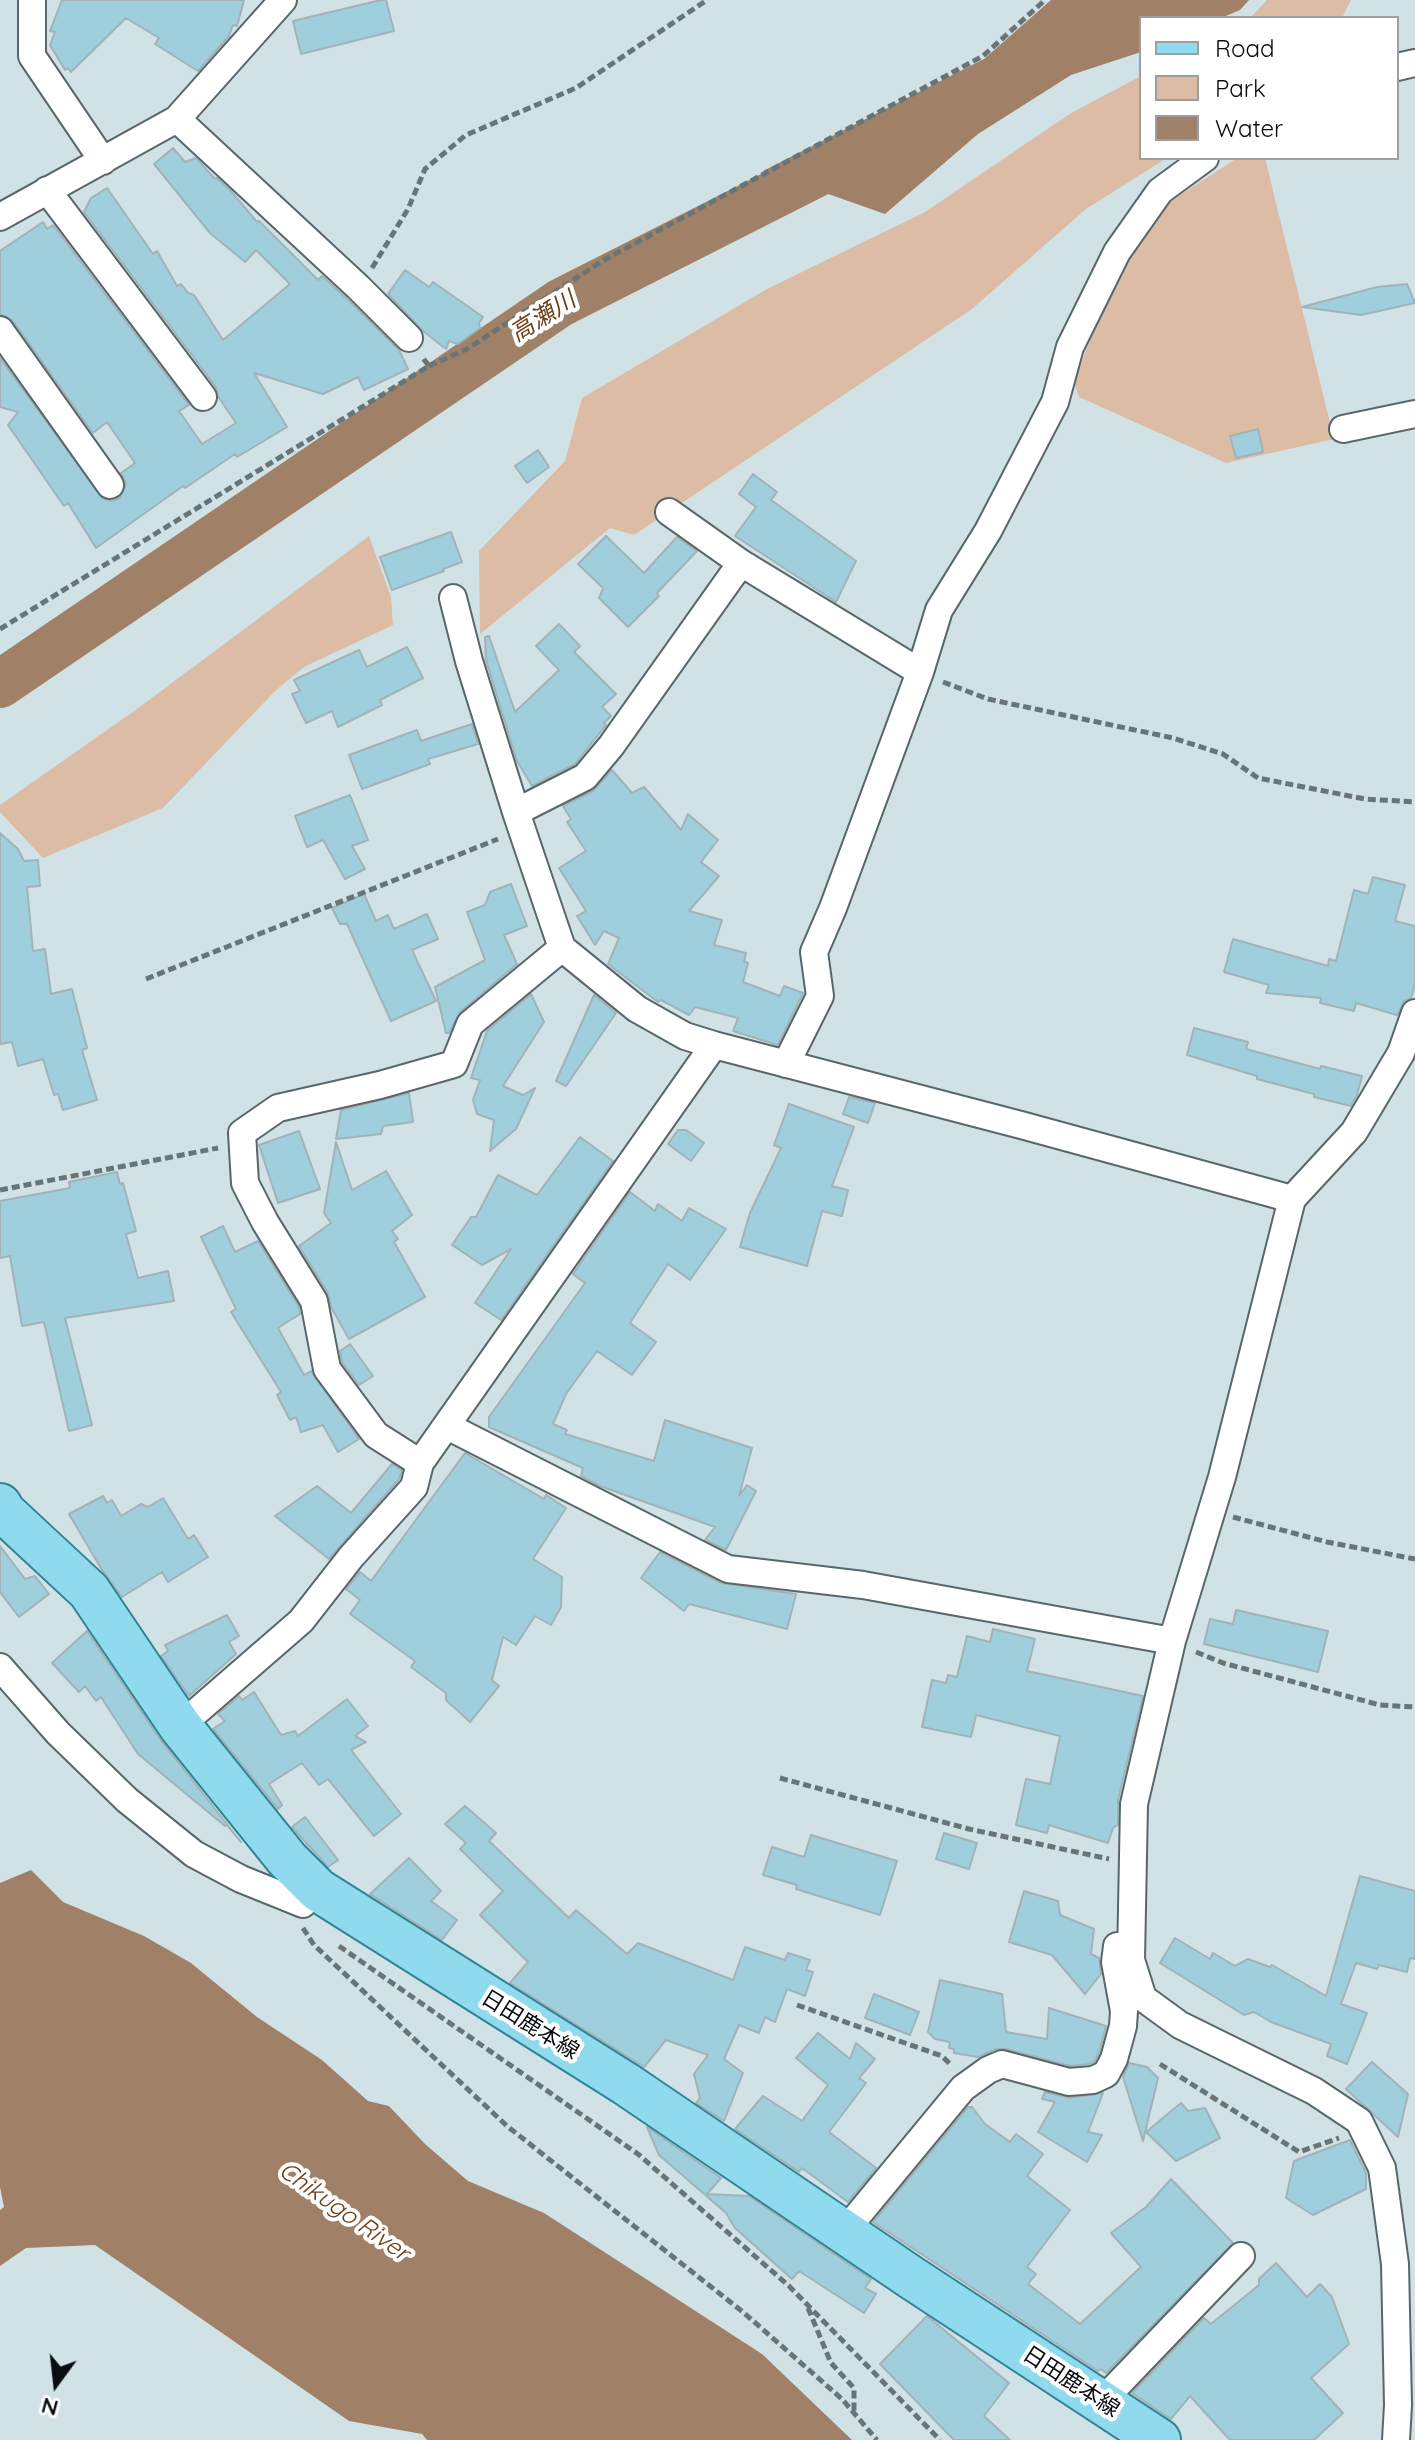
<!DOCTYPE html>
<html>
<head>
<meta charset="utf-8">
<style>
  body { margin:0 }
  #map { position:relative; width:1415px; height:2440px; overflow:hidden; background:#d1e2e7; font-family:Quicksand,sans-serif }
  canvas { display:block }
  .legend { position:absolute; left:1139px; top:16px; width:260px; height:144px; box-sizing:border-box; background:#fff; border:2px solid #9c9e9f; margin:0; padding:10px 14px; list-style:none; font-size:24px; color:#080d0f }
  .legend li { display:flex; align-items:center; gap:16px; height:40px }
  .legend b { width:40px; border:2px solid #9c9e9f }
  .north { position:absolute; left:16px; top:2344px; width:80px; height:80px; -webkit-text-stroke:6px #fff; paint-order:stroke; rotate:195deg; font-size:22px; font-weight:700; line-height:32px; text-align:center; color:#080d0f }
  .north::after { content:''; display:block; margin:auto; width:28px; height:36px; background:#080d0f; clip-path:polygon(50% 0,100% 100%,50% 72%,0 100%) }
</style>
</head>
<body>
<div id="map">
<canvas width="1415" height="2440"></canvas>
<ul class="legend">
<li><b style="height:10px;background:#8fdaec"></b>Road</li>
<li><b style="height:22px;background:#dcbca4"></b>Park</li>
<li><b style="height:22px;background:#a08067"></b>Water</li>
</ul>
<div class="north">N</div>
</div>
<script>
const ctx = document.querySelector('canvas').getContext('2d');
ctx.lineJoin = 'round';
function fill(path, color) {
  ctx.fillStyle = color;
  ctx.fill(path, 'evenodd');
}
function toPath(rows) {
  const path = new Path2D();
  for (const r of rows) {
    path.moveTo(r[0], r[1]);
    for (let i = 2; i < r.length; i += 2) path.lineTo(r[i], r[i + 1]);
  }
  return path;
}
function strokePath(path, color, width, dash) {
  ctx.strokeStyle = color;
  ctx.lineWidth = width;
  ctx.lineCap = dash ? 'butt' : 'round';
  ctx.setLineDash(dash || []);
  ctx.stroke(path);
}
function write(font, color, halo, rows, align = 'center') {
  ctx.font = font + ' Quicksand,"Noto Sans JP",sans-serif';
  ctx.lineWidth = 8;
  ctx.setLineDash([]);
  ctx.textBaseline = 'middle';
  ctx.strokeStyle = halo;
  ctx.fillStyle = color;
  for (const [text, x, y, turn = 0] of rows) {
    ctx.save();
    ctx.translate(x, y);
    ctx.rotate((+turn || 0) * Math.PI / 180);
    ctx.textAlign = isNaN(turn) ? turn : align;
    if (halo) ctx.strokeText(text, 0, 0);
    ctx.fillText(text, 0, 0);
    ctx.restore();
  }
}
fill(toPath([
  [1267,0,1351,0,1342,18,1250,18],
  [1141,76,1141,158,1167,158,1086,209,972,309,634,535,610,528,480,634,479,551,565,461,582,398,767,289,925,212,1071,113],
  [1237,158,1265,158,1334,439,1226,463,1079,397,1074,383,1091,337,1128,261,1171,201],
  [369,536,391,597,393,625,304,667,276,690,163,808,43,858,0,812,0,805,137,709]
]), '#dcbca4');
fill(toPath([
  [1051,0,1249,0,1240,10,1221,18,1141,18,1141,52,1071,75,978,134,885,214,763,171,984,59],
  [31,1870,63,1902,144,1936,191,1963,257,2017,322,2060,368,2101,389,2106,425,2144,468,2181,544,2213,762,2354,852,2440,427,2440,422,2434,349,2421,95,2245,26,2248,0,2266,0,2210,4,2207,0,2187,0,1883]
]), '#a08067');
strokePath(toPath([
  [0,684,560,303,854,154]
]), '#a08067', 48);
const building = toPath([
  [62,0,244,0,237,26,233,25,229,36,198,71,155,44,159,38,126,18,71,72,68,68,65,70,50,45,55,32,50,31,62,0],
  [381,0,386,0,394,31,301,54,293,21,381,0],
  [173,148,185,162,196,158,215,179,217,178,230,190,257,222,259,221,318,280,322,276,347,299,399,350,408,369,364,390,358,377,323,394,254,373,287,427,237,457,235,454,185,488,183,486,96,548,68,503,64,506,8,425,18,412,0,407,0,358,103,499,112,501,120,498,126,484,121,473,135,463,107,422,93,433,13,321,0,314,0,251,43,222,47,229,53,225,189,405,179,411,202,444,236,423,219,398,216,387,84,212,91,198,107,188,153,254,157,251,177,286,181,284,188,293,194,295,223,340,290,284,256,250,245,262,210,233,154,164,173,148],
  [405,270,429,287,433,282,483,317,479,323,480,328,458,344,449,341,446,349,423,331,388,294,405,270],
  [1407,284,1415,303,1361,315,1302,307,1377,287,1407,284],
  [1258,429,1263,452,1236,458,1230,436,1258,429],
  [538,450,549,467,527,483,515,466,538,450],
  [753,474,777,492,771,500,856,561,836,602,735,536,756,507,739,494,753,474],
  [451,532,462,562,443,569,444,571,392,590,380,557,451,532],
  [606,536,644,573,677,537,697,551,657,593,659,596,628,627,599,598,603,588,578,564,606,536],
  [559,624,580,646,574,652,616,694,602,707,611,716,604,723,606,725,575,764,532,786,517,761,486,660,485,637,489,636,515,712,559,670,536,646,559,624],
  [407,647,423,678,380,700,382,705,338,727,332,711,306,723,292,694,300,691,294,680,359,650,367,667,407,647],
  [472,724,478,744,428,759,430,764,362,789,349,755,417,730,421,741,472,724],
  [612,770,632,793,644,787,681,830,688,814,718,840,701,862,719,876,689,911,722,920,714,945,746,953,744,961,748,963,743,982,780,996,784,986,803,993,778,1045,733,1031,738,1018,695,1007,689,1015,661,1000,658,1002,608,964,619,938,604,931,595,945,577,916,586,911,559,868,586,851,567,822,571,819,563,806,593,791,612,770],
  [350,795,368,840,352,846,365,869,345,879,323,840,307,847,295,816,350,795],
  [0,833,18,849,24,861,38,860,40,886,27,887,33,951,45,949,51,994,72,989,87,1048,82,1050,97,1100,63,1110,58,1094,54,1095,43,1059,18,1066,12,1042,0,1044,0,833],
  [1373,877,1405,885,1395,921,1415,926,1415,984,1411,998,1404,1001,1397,1015,1356,1003,1354,1011,1320,1003,1321,998,1266,993,1269,985,1224,972,1233,939,1328,966,1329,959,1336,961,1354,890,1368,894,1373,877],
  [511,884,527,926,504,935,517,964,460,1012,449,1033,446,1033,435,987,485,960,467,912,485,905,490,892,511,884],
  [364,894,376,921,388,915,394,929,427,914,438,939,412,950,436,1001,391,1021,347,924,340,924,332,908,364,894],
  [531,994,544,1022,503,1086,523,1095,535,1088,516,1129,490,1151,494,1120,477,1114,473,1100,480,1080,471,1078,487,1031,531,994],
  [594,995,616,1013,566,1086,556,1081,594,995],
  [1194,1028,1248,1042,1246,1049,1320,1069,1321,1066,1362,1076,1357,1095,1351,1106,1314,1097,1314,1094,1257,1079,1257,1076,1187,1055,1194,1028],
  [409,1093,413,1122,383,1126,381,1134,336,1139,341,1110,409,1093],
  [849,1097,875,1103,868,1123,843,1114,849,1097],
  [789,1104,854,1127,832,1186,848,1190,842,1216,822,1211,807,1266,740,1247,750,1213,781,1148,774,1145,789,1104],
  [678,1130,686,1130,704,1143,691,1161,668,1144,678,1130],
  [299,1131,320,1189,278,1203,259,1145,299,1131],
  [580,1137,613,1161,501,1320,475,1303,511,1249,482,1265,452,1245,471,1217,476,1217,498,1175,537,1195,580,1137],
  [336,1142,352,1190,386,1171,412,1215,392,1231,398,1239,394,1242,425,1297,349,1339,331,1307,328,1293,299,1246,331,1223,324,1213,336,1142],
  [117,1172,120,1184,123,1183,136,1231,126,1234,138,1278,168,1271,174,1301,65,1318,92,1425,69,1431,44,1322,22,1326,10,1256,0,1258,0,1201,70,1188,69,1182,117,1172],
  [630,1192,655,1211,658,1204,682,1221,689,1208,726,1229,690,1280,668,1264,630,1323,656,1342,632,1375,597,1351,566,1394,553,1424,567,1430,565,1434,654,1461,665,1420,752,1448,739,1496,747,1485,756,1491,726,1550,705,1540,715,1527,600,1486,581,1476,583,1468,489,1427,489,1417,585,1283,573,1274,630,1192],
  [223,1226,235,1252,258,1241,299,1307,300,1314,278,1328,304,1375,311,1371,359,1439,338,1452,323,1425,301,1432,296,1417,290,1420,277,1395,281,1392,231,1312,236,1309,201,1237,223,1226],
  [350,1344,373,1376,359,1385,342,1362,340,1351,350,1344],
  [465,1453,544,1499,546,1495,566,1508,533,1559,562,1577,561,1607,551,1625,535,1616,516,1645,503,1637,492,1680,499,1686,470,1722,446,1700,446,1693,411,1667,415,1661,350,1614,360,1600,346,1589,360,1572,371,1581,465,1453],
  [392,1464,402,1470,399,1479,329,1559,275,1516,317,1486,351,1513,392,1464],
  [103,1496,107,1503,112,1500,121,1516,141,1504,148,1507,163,1498,188,1539,194,1535,208,1557,168,1582,162,1572,122,1597,102,1570,69,1514,103,1496],
  [0,1546,25,1579,35,1576,49,1594,19,1617,0,1592,0,1546],
  [660,1552,721,1583,796,1594,787,1629,689,1604,684,1611,641,1578,660,1552],
  [1236,1610,1328,1631,1318,1672,1204,1644,1210,1619,1233,1624,1236,1610],
  [227,1615,239,1636,229,1642,236,1654,189,1696,161,1656,168,1651,165,1645,227,1615],
  [993,1629,1035,1639,1027,1671,1143,1696,1118,1800,1118,1825,1113,1828,1108,1843,1049,1825,1047,1833,1016,1825,1026,1779,1050,1784,1060,1736,976,1715,971,1737,922,1727,932,1680,946,1683,948,1675,957,1677,967,1636,990,1642,993,1629],
  [87,1631,160,1739,241,1842,227,1825,225,1826,138,1754,101,1697,96,1701,85,1686,79,1692,52,1663,87,1631],
  [254,1692,281,1735,295,1731,298,1736,347,1699,368,1726,355,1736,366,1742,351,1750,401,1814,374,1836,328,1779,319,1785,302,1763,269,1784,282,1805,278,1809,213,1729,225,1721,218,1714,239,1696,242,1700,254,1692],
  [465,1806,496,1833,489,1841,569,1918,576,1910,627,1954,638,1943,733,1980,745,1947,785,1960,788,1953,810,1960,806,1970,813,1972,805,1996,787,1989,775,2022,765,2017,759,2033,739,2025,724,2059,743,2073,724,2121,696,2103,700,2098,694,2074,708,2055,666,2040,644,2067,510,1983,528,1962,480,1915,503,1891,460,1849,466,1843,445,1824,465,1806],
  [305,1817,338,1860,328,1867,292,1827,305,1817],
  [944,1833,977,1843,969,1869,936,1859,944,1833],
  [811,1835,897,1861,880,1915,796,1889,797,1885,763,1875,772,1847,804,1857,811,1835],
  [409,1858,441,1891,431,1901,457,1920,442,1940,370,1894,409,1858],
  [1360,1876,1415,1891,1415,1959,1410,1958,1407,1972,1379,1965,1377,1969,1356,1963,1341,2004,1367,2013,1347,2064,1327,2056,1331,2044,1271,2022,1254,2012,1244,2015,1160,1963,1175,1938,1210,1959,1213,1953,1235,1966,1248,1959,1270,1967,1272,1965,1326,1996,1360,1876],
  [1024,1891,1058,1901,1060,1915,1094,1929,1091,1954,1099,1958,1101,1974,1085,1994,1052,1955,1009,1942,1024,1891],
  [940,1980,1002,1994,1006,2032,1047,2039,1049,2008,1106,2026,1099,2053,1094,2062,1089,2064,1070,2066,1006,2049,996,2049,978,2057,954,2053,954,2049,949,2048,950,2042,935,2039,928,2032,940,1980],
  [874,1994,919,2012,910,2035,865,2018,874,1994],
  [818,2033,850,2059,856,2043,875,2059,859,2078,866,2083,829,2132,876,2168,848,2202,802,2168,799,2172,735,2129,763,2096,802,2121,828,2085,796,2058,818,2033],
  [1372,2062,1408,2094,1398,2137,1346,2089,1372,2062],
  [1129,2063,1147,2067,1158,2078,1143,2141,1123,2077,1129,2063],
  [1045,2092,1070,2098,1103,2093,1088,2132,1102,2135,1087,2162,1038,2132,1055,2102,1042,2099,1045,2092],
  [1181,2103,1188,2111,1205,2108,1220,2138,1176,2161,1146,2132,1181,2103],
  [968,2107,972,2107,985,2124,1010,2142,1016,2134,1043,2154,1027,2176,1070,2210,1027,2267,1036,2274,1028,2284,1080,2324,1141,2267,1111,2233,1146,2207,1171,2179,1233,2243,1106,2373,1101,2369,1098,2371,873,2222,968,2107],
  [647,2127,721,2178,707,2194,749,2196,871,2279,865,2288,876,2294,864,2313,799,2271,792,2279,735,2228,726,2213,659,2155,647,2127],
  [1350,2140,1366,2173,1366,2189,1313,2215,1286,2198,1294,2161,1350,2140],
  [1276,2263,1307,2297,1320,2284,1332,2297,1349,2344,1311,2378,1343,2413,1314,2440,1230,2440,1190,2396,1171,2419,1132,2393,1204,2318,1211,2324,1259,2285,1259,2279,1276,2263],
  [927,2316,1009,2383,984,2416,1010,2440,954,2440,880,2364,927,2316]
]);
fill(building, '#9fcfdd');
strokePath(building, '#a2b3b7', 2);
const minor = toPath([
  [32,0,32,56,103,161],
  [1397,67,1415,63],
  [177,119,358,287,409,338],
  [47,190,203,397],
  [0,217,177,119,283,0],
  [0,330,110,485],
  [1343,429,1415,414],
  [669,512,741,563,920,672],
  [453,598,469,661,516,812,562,948,637,1009,685,1036,714,1045,1021,1125,1292,1199],
  [516,812,585,777,611,746,741,563],
  [786,1064,820,996,814,952,833,908,920,672,939,610,988,531,1055,402,1070,347,1117,252,1160,191,1205,158],
  [447,1426,728,1569,863,1585,1172,1641],
  [420,1463,376,1435,327,1369,314,1301,265,1222,245,1183,242,1133,278,1108,380,1085,454,1064,470,1024,562,948],
  [0,1667,58,1733,127,1800,194,1854,241,1879,303,1904],
  [180,1726,301,1621,351,1557,414,1487,420,1463,714,1045],
  [844,2232,963,2088,988,2070,1002,2064,1069,2082,1093,2080,1106,2074,1114,2059,1123,2026,1124,2011,1115,1962,1117,1946],
  [1101,2402,1241,2256],
  [1396,2440,1398,2405,1395,2264,1382,2168,1359,2121,1314,2091,1180,2025,1143,1998,1131,1960,1134,1804,1172,1641,1222,1477,1292,1199,1354,1132,1401,1053,1415,1013]
]);
const primary = toPath([
  [0,1505,4,1512,89,1591,180,1726,287,1859,318,1890,626,2084,912,2278,1159,2440]
]);
strokePath(minor, '#58676b', 30);
strokePath(primary, '#308397', 46);
strokePath(toPath([
  [372,268,408,209,425,169,466,135,576,88,707,0],
  [429,366,467,349,604,260,983,56,1045,0],
  [0,629,429,366,422,357],
  [943,682,988,699,1173,738,1223,754,1258,778,1365,799,1415,802],
  [146,979,498,839],
  [0,1190,218,1148],
  [1233,1517,1327,1542,1415,1559],
  [1196,1652,1223,1663,1380,1705,1415,1707],
  [780,1778,969,1829,1109,1859],
  [303,1928,314,1945,507,2126,743,2312,842,2399,877,2440],
  [339,1946,638,2154,789,2286,940,2440],
  [797,2005,942,2056,952,2066],
  [1160,2064,1299,2152,1339,2138],
  [808,2308,831,2363,854,2388,854,2412]
]), '#697477', 5, [8, 4]);
strokePath(minor, '#fff', 26);
strokePath(primary, '#8fdaec', 42);
write('22px', '#080d0f', '#fff', [
  ["日田鹿本線",530,2025,32],
  ["日田鹿本線",1071,2382,33]
]);
write('italic 24px', '#6e4017', '#fff', [
  ["高瀬川",543,317,-32],
  ["Chikugo River",344,2212,35]
]);
</script>
</body>
</html>
